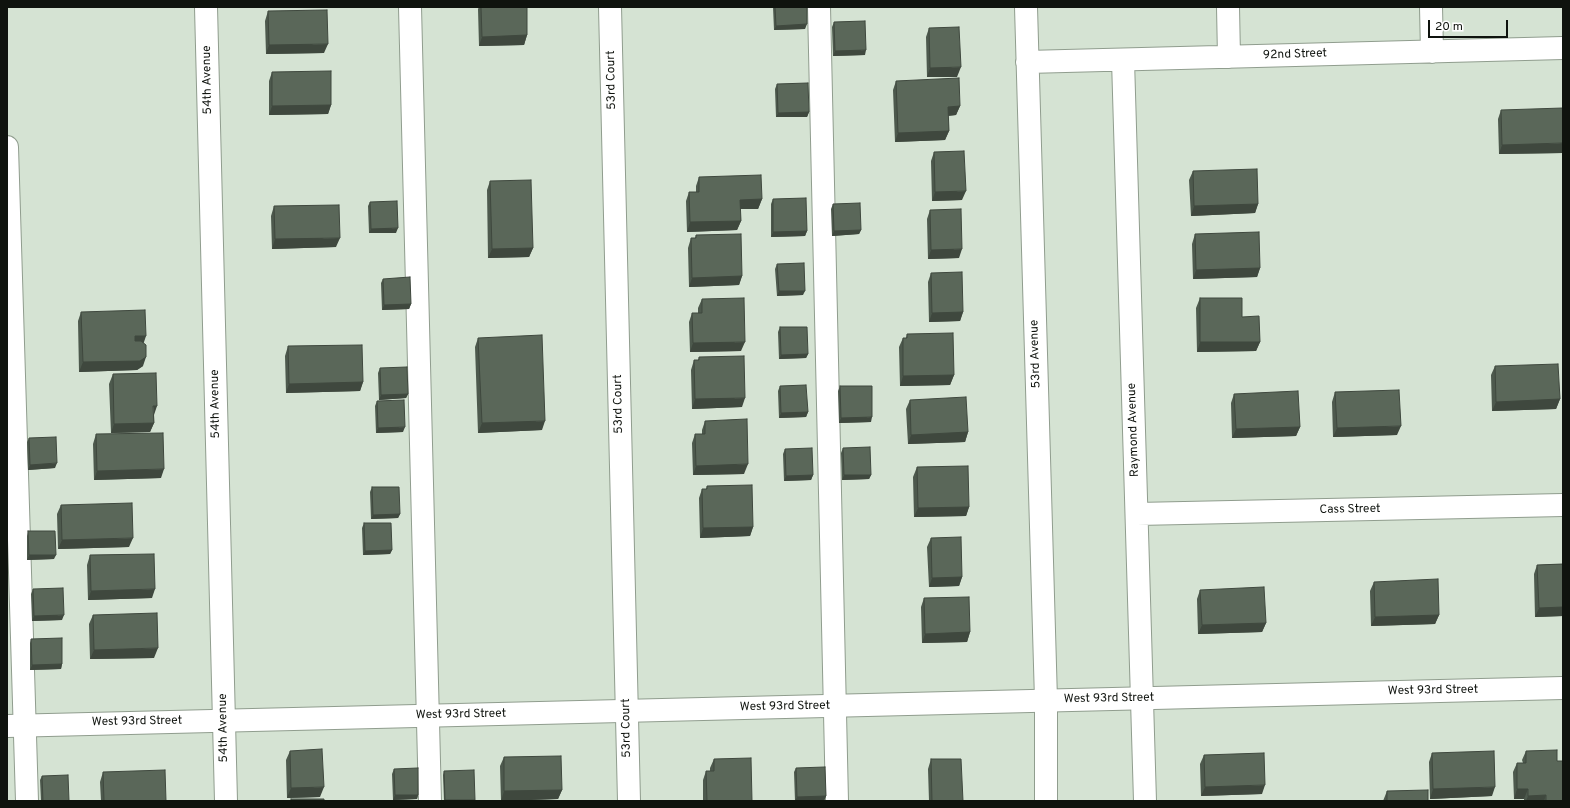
<!DOCTYPE html>
<html>
<head>
<meta charset="utf-8">
<style>
  body { margin:0 }
  #map { position:relative; width:1570px; height:808px; overflow:hidden; background:#d5e3d3; font-family:Overpass,sans-serif }
  canvas { display:block }
  .frame { position:absolute; inset:0; border:8px solid #0f130e; pointer-events:none }
  .scale { position:absolute; left:1428px; top:20px; width:80px; height:18px; box-sizing:border-box; border:2px solid #0f130e; border-top:0; padding-left:5px; font-size:12px; line-height:14px; white-space:nowrap; color:#0f130e; -webkit-text-stroke:3px #fff; paint-order:stroke }
</style>
</head>
<body>
<div id="map">
<canvas width="1570" height="808"></canvas>
<div class="frame"></div>
<div class="scale">20 m</div>
</div>
<script>
const ctx = document.querySelector('canvas').getContext('2d');
ctx.lineJoin = 'round';
function toPath(rows) {
  const path = new Path2D();
  for (const r of rows) {
    path.moveTo(r[0], r[1]);
    for (let i = 2; i < r.length; i += 2) path.lineTo(r[i], r[i + 1]);
  }
  return path;
}
function strokePath(path, color, width, dash) {
  ctx.strokeStyle = color;
  ctx.lineWidth = width;
  ctx.lineCap = dash ? 'butt' : 'round';
  ctx.setLineDash(dash || []);
  ctx.stroke(path);
}
function fill(path, color) {
  ctx.fillStyle = color;
  ctx.fill(path, 'evenodd');
}
function write(font, color, halo, rows, align = 'center') {
  ctx.font = font + ' Overpass,sans-serif';
  ctx.lineWidth = 4;
  ctx.setLineDash([]);
  ctx.textBaseline = 'middle';
  ctx.strokeStyle = halo;
  ctx.fillStyle = color;
  for (const [text, x, y, turn = 0] of rows) {
    ctx.save();
    ctx.translate(x, y);
    ctx.rotate((+turn || 0) * Math.PI / 180);
    ctx.textAlign = isNaN(turn) ? turn : align;
    if (halo) ctx.strokeText(text, 0, 0);
    ctx.fillText(text, 0, 0);
    ctx.restore();
  }
}
const minor = toPath([
  [206,7,226,801],
  [410,7,430,801],
  [610,7,629,801],
  [819,7,837,801],
  [1026,7,1046,700,1046,801],
  [1228,7,1229,57],
  [1431,7,1432,52],
  [1123,60,1145,801],
  [1027,62,1563,48],
  [7,147,27,801],
  [1137,514,1563,505]
]);
const major = toPath([
  [7,726,1563,688]
]);
strokePath(minor, '#909d8e', 24);
strokePath(major, '#909d8e', 24);
strokePath(minor, '#fff', 22);
strokePath(major, '#fff', 22);
fill(toPath([
  [479,7,527,7,527,35,524,45,479,46,478,9],
  [773,7,807,7,805,29,774,30],
  [268,11,324,53,266,54,265,21],
  [834,22,865,55,833,56,832,27],
  [929,28,957,77,927,77,926,37],
  [272,72,331,105,328,114,269,115,269,81],
  [896,81,960,106,956,115,948,116,949,131,945,140,895,142,893,90],
  [777,84,809,112,807,117,776,117,775,89],
  [1501,110,1563,153,1499,154,1498,119],
  [934,152,962,200,932,201,931,161],
  [1193,171,1258,204,1255,213,1191,216,1189,180],
  [699,177,762,199,758,209,740,209,741,221,737,230,687,232,686,201,689,192,696,192,696,186],
  [490,181,533,248,529,257,488,258,487,190],
  [773,199,807,231,805,236,771,237,771,204],
  [370,202,396,233,369,233,368,206],
  [833,204,861,230,859,234,832,236,831,209],
  [274,206,336,247,272,249,271,216],
  [930,210,959,258,928,259,927,219],
  [1195,234,1260,268,1257,277,1193,279,1192,244],
  [696,235,742,276,739,285,689,287,688,248,691,238,695,238],
  [777,264,803,295,777,296,775,269],
  [931,273,963,312,960,321,929,322,928,282],
  [383,279,411,304,409,309,382,310,381,283],
  [1200,298,1242,317,1260,342,1256,351,1197,352,1196,308],
  [702,299,741,351,690,352,689,322,692,313,698,313,698,308],
  [81,312,143,343,143,366,137,370,79,372,78,321],
  [780,327,808,354,806,358,779,359,778,332],
  [907,334,954,375,950,385,900,386,899,347,903,338,906,338],
  [478,338,542,430,478,433,475,347],
  [288,346,363,382,360,391,286,393,285,356],
  [699,357,742,407,692,409,691,370,694,360,698,360],
  [1495,366,1560,399,1556,409,1492,411,1491,375],
  [380,368,408,394,406,398,379,400,378,373],
  [113,374,154,415,154,423,150,432,111,433,109,384],
  [780,386,808,412,806,417,779,418,778,391],
  [840,386,871,422,839,423,838,391],
  [1335,392,1397,435,1333,437,1332,402],
  [1234,394,1300,427,1296,436,1232,438,1231,403],
  [910,400,968,432,965,442,908,444,906,409],
  [377,401,403,432,376,433,375,406],
  [705,421,744,474,693,475,692,443,695,434,702,434,702,430],
  [96,434,161,478,94,480,93,444],
  [29,438,55,468,28,470,27,442],
  [843,448,871,475,869,479,842,480,841,453],
  [785,449,813,475,811,480,784,481,783,454],
  [917,467,969,507,966,516,914,517,913,477],
  [707,486,753,527,750,536,700,538,699,498,702,489,706,489],
  [372,487,400,514,398,518,371,519,370,492],
  [61,505,129,547,58,549,57,514],
  [364,523,392,550,390,554,363,555,362,528],
  [28,531,54,559,27,560,27,536],
  [931,538,962,577,959,586,929,587,927,547],
  [90,555,152,598,88,600,87,565],
  [1563,564,1563,616,1535,617,1534,574,1537,565],
  [1374,582,1439,615,1435,624,1371,626,1370,591],
  [33,589,62,620,32,621,31,594],
  [1200,590,1266,623,1262,632,1198,634,1197,599],
  [924,598,970,632,967,642,922,643,921,607],
  [93,615,154,658,90,659,89,624],
  [31,639,62,664,61,669,30,670,30,643],
  [290,751,320,797,287,798,286,760],
  [1526,751,1557,761,1563,801,1524,801,1524,799,1514,799,1513,772,1517,763,1523,763,1522,760],
  [1432,753,1492,796,1430,799,1429,762],
  [1204,755,1262,794,1201,796,1200,764],
  [504,757,562,790,558,799,501,801,500,766],
  [714,759,752,801,703,801,703,780,706,771,710,771,710,768],
  [931,759,963,801,929,801,928,769],
  [796,768,826,796,824,801,795,801,794,772],
  [394,769,418,795,417,799,393,800,392,774],
  [444,771,475,800,474,801,444,801,443,775],
  [103,772,166,801,101,801,100,782],
  [42,776,69,801,41,801,40,780],
  [1387,791,1428,801,1383,801]
]), '#4d594d');
fill(toPath([
  [807,24,805,29,774,30,776,26],
  [527,35,524,45,479,46,482,37],
  [328,44,324,53,266,54,269,45],
  [866,50,865,55,833,56,835,51],
  [961,67,957,77,927,77,930,68],
  [331,105,328,114,269,115,272,106],
  [960,106,956,115,945,116,948,107],
  [809,112,807,117,776,117,778,113],
  [949,131,945,140,895,142,898,133],
  [1563,143,1563,153,1499,154,1502,145],
  [966,191,962,200,932,201,935,192],
  [762,199,758,209,736,209,740,200],
  [1258,204,1255,213,1191,216,1194,206],
  [741,221,737,230,687,232,690,222],
  [398,228,396,233,369,233,371,229],
  [861,230,859,234,832,236,834,231],
  [807,231,805,236,771,237,773,232],
  [340,238,336,247,272,249,275,239],
  [533,248,529,257,488,258,492,249],
  [962,249,959,258,928,259,931,250],
  [1260,268,1257,277,1193,279,1196,270],
  [742,276,739,285,689,287,692,278],
  [779,291,805,291,803,295,777,296],
  [411,304,409,309,382,310,384,305],
  [963,312,960,321,929,322,932,313],
  [135,336,146,336,143,345,132,345],
  [745,342,741,351,690,352,693,343],
  [1200,342,1260,342,1256,351,1197,352],
  [808,354,806,358,779,359,781,355],
  [146,357,143,366,137,370,79,372,83,362],
  [954,375,950,385,900,386,903,376],
  [363,382,360,391,286,393,289,384],
  [408,394,406,398,379,400,381,395],
  [745,398,742,407,692,409,695,399],
  [1560,399,1556,409,1492,411,1496,402],
  [153,406,157,406,154,415],
  [808,412,806,417,779,418,781,413],
  [872,417,871,422,839,423,841,418],
  [545,421,542,430,478,433,482,423],
  [154,423,150,432,111,433,114,424],
  [1401,426,1397,435,1333,437,1337,428],
  [405,427,403,432,376,433,378,428],
  [1300,427,1296,436,1232,438,1236,429],
  [968,432,965,442,908,444,911,435],
  [57,463,55,468,28,470,30,465],
  [748,464,744,474,693,475,696,466],
  [164,469,161,478,94,480,97,471],
  [813,475,811,480,784,481,786,476],
  [844,475,871,475,869,479,842,480],
  [969,507,966,516,914,517,918,508],
  [400,514,398,518,371,519,373,515],
  [753,527,750,536,700,538,703,528],
  [133,538,129,547,58,549,62,540],
  [392,550,390,554,363,555,365,551],
  [29,555,56,555,54,559,27,560],
  [962,577,959,586,929,587,932,578],
  [155,589,152,598,88,600,91,591],
  [1563,607,1563,616,1535,617,1539,608],
  [64,615,62,620,32,621,34,616],
  [1439,615,1435,624,1371,626,1375,617],
  [1266,623,1262,632,1198,634,1202,625],
  [970,632,967,642,922,643,925,634],
  [158,648,154,658,90,659,94,650],
  [62,664,61,669,30,670,32,665],
  [1265,785,1262,794,1201,796,1205,787],
  [324,787,320,797,287,798,291,788],
  [1495,787,1492,796,1430,799,1433,789],
  [1517,789,1528,789,1524,799,1514,799],
  [562,790,558,799,501,801,504,791],
  [395,795,418,795,417,799,393,800],
  [1546,795,1544,801,1526,801,1528,796],
  [826,796,824,801,795,801,797,797],
  [445,800,475,800,474,801,445,801]
]), '#3f483e');
const building = toPath([
  [481,7,527,7,527,35,482,37,481,7],
  [775,7,807,7,807,24,776,26,775,7],
  [327,10,328,44,269,45,268,11,327,10],
  [865,21,866,50,835,51,834,22,865,21],
  [959,27,961,67,930,68,929,28,959,27],
  [331,71,331,105,272,106,272,72,331,71],
  [959,78,960,106,948,107,949,131,898,133,896,81,959,78],
  [808,83,809,112,778,113,777,84,808,83],
  [1563,108,1563,143,1502,145,1501,110,1563,108],
  [964,151,966,191,935,192,934,152,964,151],
  [1257,169,1258,204,1194,206,1193,171,1257,169],
  [761,175,762,199,740,200,741,221,690,222,689,192,699,192,699,177,761,175],
  [531,180,533,248,492,249,490,181,531,180],
  [806,198,807,231,773,232,773,199,806,198],
  [397,201,398,228,371,229,370,202,397,201],
  [860,203,861,230,834,231,833,204,860,203],
  [339,205,340,238,275,239,274,206,339,205],
  [961,209,962,249,931,250,930,210,961,209],
  [1259,232,1260,268,1196,270,1195,234,1259,232],
  [741,234,742,276,692,278,691,238,696,238,696,235,741,234],
  [804,263,805,291,779,291,777,264,804,263],
  [962,272,963,312,932,313,931,273,962,272],
  [410,277,411,304,384,305,383,279,410,277],
  [744,298,745,342,693,343,692,313,702,313,702,299,744,298],
  [1200,298,1242,298,1242,317,1259,316,1260,342,1200,342,1200,298],
  [145,310,146,336,135,336,135,341,141,341,146,345,146,357,140,361,83,362,81,312,145,310],
  [780,327,807,327,808,354,781,355,780,327],
  [953,333,954,375,903,376,903,338,907,338,907,334,953,333],
  [542,335,545,421,482,423,478,338,542,335],
  [362,345,363,382,289,384,288,346,362,345],
  [744,356,745,398,695,399,694,360,699,360,699,357,744,356],
  [1558,364,1560,399,1496,402,1495,366,1558,364],
  [407,367,408,394,381,395,380,368,407,367],
  [156,373,157,406,153,406,154,423,114,424,113,374,156,373],
  [806,385,808,412,781,413,780,386,806,385],
  [840,386,872,386,872,417,841,418,840,386],
  [1399,390,1401,426,1337,428,1335,392,1399,390],
  [1298,391,1300,427,1236,429,1234,394,1298,391],
  [966,397,968,432,911,435,910,400,966,397],
  [404,400,405,427,378,428,377,401,404,400],
  [747,419,748,464,696,466,695,434,705,434,705,421,747,419],
  [163,433,164,469,97,471,96,434,163,433],
  [56,437,57,463,30,465,29,438,56,437],
  [870,447,871,475,844,475,843,448,870,447],
  [812,448,813,475,786,476,785,449,812,448],
  [968,466,969,507,918,508,917,467,968,466],
  [752,485,753,527,703,528,702,489,707,489,707,486,752,485],
  [372,487,399,487,400,514,373,515,372,487],
  [132,503,133,538,62,540,61,505,132,503],
  [364,523,391,523,392,550,365,551,364,523],
  [28,531,55,531,56,555,29,555,28,531],
  [961,537,962,577,932,578,931,538,961,537],
  [154,554,155,589,91,591,90,555,154,554],
  [1563,564,1563,607,1539,608,1537,565,1563,564],
  [1438,579,1439,615,1375,617,1374,582,1438,579],
  [1264,587,1266,623,1202,625,1200,590,1264,587],
  [63,588,64,615,34,616,33,589,63,588],
  [969,597,970,632,925,634,924,598,969,597],
  [157,613,158,648,94,650,93,615,157,613],
  [62,638,62,664,32,665,31,639,62,638],
  [322,749,324,787,291,788,290,751,322,749],
  [1557,750,1557,761,1563,761,1563,801,1546,801,1546,795,1528,796,1528,789,1517,789,1517,763,1526,763,1526,751,1557,750],
  [1494,751,1495,787,1433,789,1432,753,1494,751],
  [1264,753,1265,785,1205,787,1204,755,1264,753],
  [561,756,562,790,504,791,504,757,561,756],
  [751,758,752,801,707,801,706,771,714,771,714,759,751,758],
  [931,759,961,759,963,801,932,801,931,759],
  [825,767,826,796,797,797,796,768,825,767],
  [418,768,418,795,395,795,394,769,418,768],
  [165,770,166,801,104,801,103,772,165,770],
  [474,770,475,800,445,800,444,771,474,770],
  [68,775,69,801,43,801,42,776,68,775],
  [1428,790,1428,801,1387,801,1387,791,1428,790],
  [291,799,324,799,324,801,291,801,291,799]
]);
fill(building, '#5a6759');
strokePath(building, '#3f483e', 1);
write('12px', '#0f130e', '#fff', [
  ["92nd Street",1295,55,-2],
  ["54th Avenue",208,80,-91],
  ["53rd Court",612,80,-91],
  ["53rd Avenue",1036,354,-92],
  ["54th Avenue",216,404,-91],
  ["53rd Court",619,404,-91],
  ["Raymond Avenue",1134,430,-92],
  ["Cass Street",1350,510,-1],
  ["West 93rd Street",1433,691,-1],
  ["West 93rd Street",1109,699,-1],
  ["West 93rd Street",785,707,-1],
  ["West 93rd Street",461,715,-1],
  ["West 93rd Street",137,722,-1],
  ["54th Avenue",224,728,-91],
  ["53rd Court",627,728,-91]
]);
</script>
</body>
</html>
